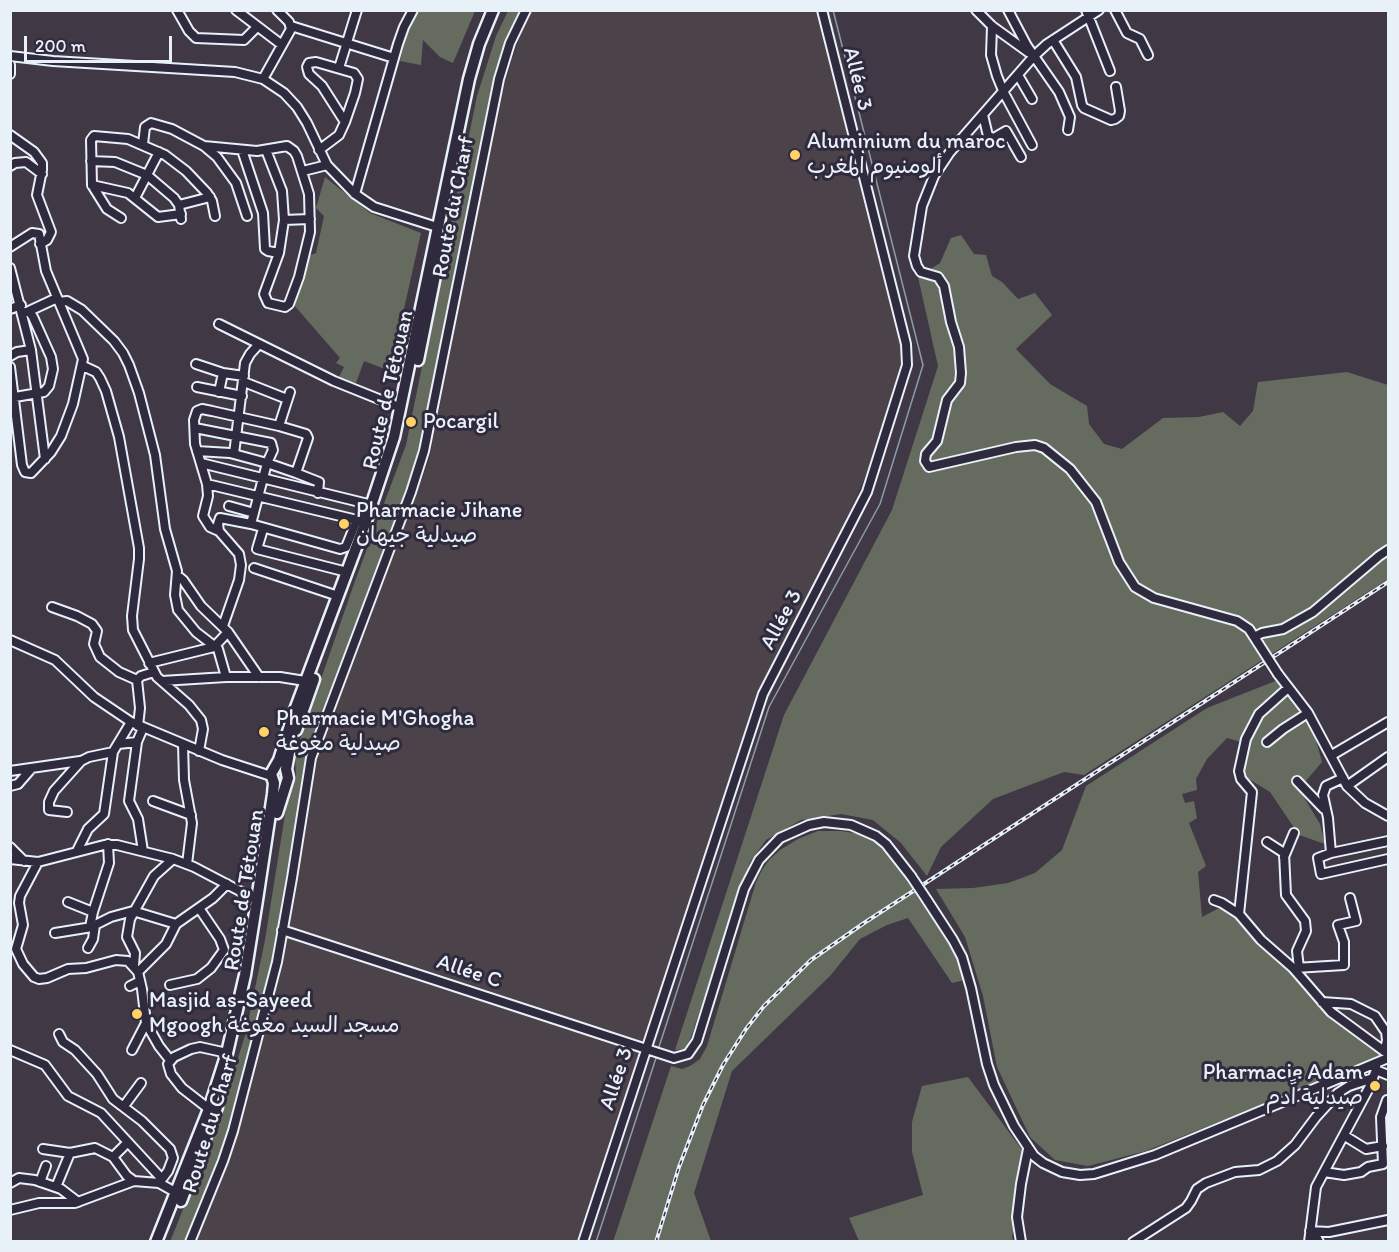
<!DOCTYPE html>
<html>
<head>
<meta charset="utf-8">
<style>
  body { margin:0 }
  #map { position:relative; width:1399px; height:1252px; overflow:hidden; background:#403945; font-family:Itim,sans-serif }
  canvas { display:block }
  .frame { position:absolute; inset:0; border:12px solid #e8f1f8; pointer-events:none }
  .scale { position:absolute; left:24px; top:36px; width:148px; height:27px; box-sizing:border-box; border:3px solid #e8f1f8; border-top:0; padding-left:8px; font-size:18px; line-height:21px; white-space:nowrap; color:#e8f1f8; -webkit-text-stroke:4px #2f2a3d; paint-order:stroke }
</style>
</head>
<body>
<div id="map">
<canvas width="1399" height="1252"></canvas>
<div class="frame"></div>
<div class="scale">200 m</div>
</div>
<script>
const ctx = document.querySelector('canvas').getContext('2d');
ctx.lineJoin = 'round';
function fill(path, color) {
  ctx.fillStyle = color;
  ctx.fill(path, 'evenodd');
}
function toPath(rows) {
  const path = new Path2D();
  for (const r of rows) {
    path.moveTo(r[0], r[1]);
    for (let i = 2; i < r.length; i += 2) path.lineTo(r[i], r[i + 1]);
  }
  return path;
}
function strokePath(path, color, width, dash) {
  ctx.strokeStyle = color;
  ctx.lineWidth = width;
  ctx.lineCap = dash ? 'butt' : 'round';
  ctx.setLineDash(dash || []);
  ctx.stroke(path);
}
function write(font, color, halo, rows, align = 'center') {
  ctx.font = font + ' Itim,"Playpen Sans Arabic",sans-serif';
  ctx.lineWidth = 6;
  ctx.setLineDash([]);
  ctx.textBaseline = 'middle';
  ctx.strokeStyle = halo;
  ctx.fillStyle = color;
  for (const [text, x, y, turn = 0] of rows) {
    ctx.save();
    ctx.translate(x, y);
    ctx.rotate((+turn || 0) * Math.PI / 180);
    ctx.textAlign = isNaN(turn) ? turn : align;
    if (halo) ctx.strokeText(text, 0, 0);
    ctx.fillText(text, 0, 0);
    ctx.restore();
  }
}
fill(toPath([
  [532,11,830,11,914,363,763,713,587,1241,192,1242,210,1205,283,958,319,752,429,461,498,105,523,27]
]), '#4c434a');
fill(toPath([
  [419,11,475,11,453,63,440,57,423,40,421,65,400,61,408,27],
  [508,11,521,11,502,50,491,89,423,439,385,551,310,746,303,771,282,916,268,979,223,1155,185,1241,170,1242,220,1116,246,1032,265,940,287,802,296,778,295,754,355,581,406,445,477,96,496,36],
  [325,177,370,213,421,233,390,371,364,361,356,383,338,379,344,367,336,363,340,358,294,305,308,256,316,253,324,216,316,208],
  [961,235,974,254,986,255,992,276,1002,282,1018,299,1035,293,1052,315,1016,349,1050,384,1087,406,1089,424,1104,444,1122,449,1163,418,1199,417,1223,412,1240,426,1253,411,1258,382,1347,372,1388,385,1388,579,1084,775,1064,772,993,799,941,847,927,876,901,843,873,820,841,814,801,820,766,840,750,862,691,1037,685,1049,675,1050,784,715,892,510,938,366,918,277,940,263,951,238],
  [1278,680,1313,730,1322,762,1299,789,1320,824,1325,844,1299,835,1270,792,1244,776,1245,743,1227,738,1207,759,1196,779,1197,790,1182,794,1185,803,1194,801,1197,818,1189,823,1206,866,1198,872,1202,917,1219,908,1230,911,1242,921,1254,939,1296,975,1327,1015,1385,1055,1146,1151,1088,1166,1055,1160,1030,1137,997,1067,983,996,965,937,936,889,973,888,1008,883,1035,873,1062,850,1086,786,1207,708],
  [818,831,841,831,865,835,886,848,944,933,957,956,965,980,952,983,908,918,887,925,860,939,830,976,732,1071,694,1193,711,1241,613,1242,671,1066,682,1069,690,1066,700,1059,707,1046,756,882,762,870,769,860,780,850,798,839],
  [968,1077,1023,1151,1012,1238,1014,1241,859,1241,849,1218,923,1195,912,1152,912,1122,922,1086]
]), '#656c5f');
strokePath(toPath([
  [658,1050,769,707,880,504,923,365,833,10],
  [596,1242,657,1055]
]), '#8c9bac', 1.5);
const minor = toPath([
  [177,10,189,31,196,38,244,40,257,27],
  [236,10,282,45],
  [976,10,992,26,1028,52],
  [1008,10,1027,46,1059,92,1070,117,1068,130],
  [1086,10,1110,71],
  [1099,10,1047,44,1034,56,950,152,934,176,922,206,914,256,917,266,921,272,938,277,944,286,951,322,959,347,961,373,960,383,947,400,937,441,926,454,925,461,929,467,1016,447,1035,445,1044,448,1070,469,1096,502,1119,562,1135,587,1154,598,1237,621,1249,629,1258,643],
  [1115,10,1127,33,1140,39,1148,55],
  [291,26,394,58],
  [992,26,991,55,997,76,1004,93,1032,145],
  [1053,40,1076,77,1082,105,1084,108,1111,120,1115,119,1119,116,1120,111,1116,87],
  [10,56,53,61,235,72,263,79,284,93,297,107,307,123,327,165,355,194,374,207,437,227],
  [10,65,10,74],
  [339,68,357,10],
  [1018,75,1032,99],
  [263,79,291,29,289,22,277,10],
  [983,115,988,136,994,138,1006,131,1021,157],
  [10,135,34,152,42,163,42,170,37,195,51,232,47,240,40,244],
  [143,144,145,127,151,123,172,129,204,146,217,157,236,183,247,216],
  [204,146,257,151,287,146,294,151,297,156,309,194,310,232,299,277,289,304,285,307,268,303,264,294,279,253,284,220,282,191,266,150],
  [242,150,263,213,265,249,268,251,279,253],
  [319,150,339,135,345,122,355,93,358,79,354,73,316,62,309,63,307,67,309,74,322,86,345,122],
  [91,161,115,162,147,175,174,198,179,205,181,219],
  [10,166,15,163,26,162,42,174],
  [303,171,327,165],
  [92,185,128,193,158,217,181,214],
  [355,194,398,44,404,27,413,10],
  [135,198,159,152],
  [179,205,210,197],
  [121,218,107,209,92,185,91,140,94,136,128,139,165,155,186,171,207,193,212,201,215,216],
  [284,220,310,219],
  [10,247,32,233,39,234,46,271,83,359,73,404,61,436,51,452,31,473,25,472,22,465,10,367],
  [10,268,31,350,45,459],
  [59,302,67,301,82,310,114,341,123,353,129,365,139,393,155,455,165,529,177,571,175,595,178,610,196,632,218,649,226,677],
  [10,309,21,305],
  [29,311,57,298],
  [219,324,334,381,401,408],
  [10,356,17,352,31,350],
  [196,364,223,373,244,376],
  [83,366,96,372,100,378,106,391,119,437,139,548,139,559,132,616,133,630,157,677,189,705,201,720,203,729,199,751],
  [244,382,287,399],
  [197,387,242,396],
  [219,392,223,373],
  [290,392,279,426,212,411,202,409,197,411,194,420,195,444,207,484,357,520],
  [15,397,44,392,49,386,53,369,51,357,33,317,29,311,22,313],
  [195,428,271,443,273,450,267,463,296,473,308,438,306,434,279,426],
  [197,451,230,453,267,463,251,524],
  [234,454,245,363,250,354,259,344],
  [201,463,372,505],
  [296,473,319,482,318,493],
  [207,484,208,496,203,516,210,527,219,531],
  [229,506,254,513],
  [263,529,257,549,347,572],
  [254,568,338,596],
  [177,575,183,580,201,606,228,632,259,677],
  [52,607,77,616,92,624,97,631,94,644,100,657,119,672,137,680],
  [223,626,239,580,241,565,239,554,219,531,218,524,220,518,251,524,340,549,346,547,357,520,361,521],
  [1254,637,1262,633,1283,629,1313,612,1379,556,1388,550],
  [10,640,55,660,94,697,131,722,222,760,271,776],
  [149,663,214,647,228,632],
  [1278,674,1308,713,1347,786,1365,803,1388,816],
  [162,681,226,677,280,677,305,681],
  [138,726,140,708,137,680,141,676,154,672],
  [137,742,129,801,138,819,143,851],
  [1267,742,1283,729,1308,713],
  [118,744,137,742,143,728],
  [183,744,184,780,192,823,187,864],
  [1332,755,1388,722],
  [10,771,80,761],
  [1343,778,1326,786,1323,795,1328,818,1331,853,1388,841],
  [1297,781,1324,809],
  [10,786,18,784,31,769],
  [1347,786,1388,757],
  [153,801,191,815],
  [67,812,49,810,49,802,54,791,81,761,89,757,113,752],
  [1267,842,1284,853,1286,895,1305,921,1306,931,1297,951,1299,968],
  [10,847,24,861],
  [77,851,88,829,104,814,113,752,131,722],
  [1331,853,1318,858,1321,874,1388,859],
  [1284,857,1294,833],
  [10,859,38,862,104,845,117,845,173,859,194,867,257,900],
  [38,862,20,896,19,903,23,925,16,949,23,964,34,977,39,979,47,978,68,969,86,968,116,960,128,961,138,972,166,944,176,924,213,898,227,884],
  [927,900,953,940,962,957,971,988,987,1064,994,1085,1014,1126,1034,1156,1043,1163,1062,1172,1080,1175,1094,1174,1155,1155,1388,1058],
  [1214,900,1222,903,1239,914,1261,940,1293,968,1331,1012,1388,1054],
  [68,902,93,912],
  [1239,914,1252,792,1241,779,1239,771,1246,739,1259,714,1288,688],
  [90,927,93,912,109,863,108,844],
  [282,930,674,1058,688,1054,697,1041,744,889,759,860,780,838,809,825,824,822,851,825,876,836,886,844,911,876],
  [55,933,92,927],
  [88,948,93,939,95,925,111,917,133,911,176,924],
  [134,966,135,953,127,937,130,919,154,876,173,859],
  [1295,968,1344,965,1344,942,1338,925,1356,921,1350,898],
  [170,985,197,979,211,968,224,950,220,939,199,908],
  [130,986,140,981],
  [1322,1002,1351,1004,1375,1016,1386,1032,1387,1040,1385,1050],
  [146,1023,159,1046,170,1060],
  [59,1034,63,1042,75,1050,97,1074,113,1099,142,1121,170,1149,173,1158,168,1171,159,1183,177,1193],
  [10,1050,45,1065,68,1096,101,1113,162,1179],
  [132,1050,146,1023,142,989,138,972],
  [1376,1070,1388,1075],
  [124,1106,141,1083],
  [209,1109,182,1088,171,1074,168,1064,174,1057,191,1049,200,1047,227,1053],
  [1345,1136,1366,1149,1383,1146],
  [43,1149,70,1153,95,1148,113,1157,127,1176,134,1181,159,1183],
  [113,1157,128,1142],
  [1324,1172,1344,1175,1361,1172,1368,1167,1383,1164,1381,1117,1387,1100],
  [40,1182,46,1166],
  [10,1183,19,1178,35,1180,61,1189,78,1202],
  [56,1187,70,1153],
  [10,1210,39,1203,75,1203,134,1181],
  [1310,1231,1329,1232,1388,1220],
  [1313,1231,1319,1242],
  [190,1242,223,1161,233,1131,277,962,292,878,311,758,411,492,424,451,499,79,510,43,526,10],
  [583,1242,763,694,867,492,907,365,906,344,822,10],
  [1021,1242,1017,1217,1021,1184,1028,1149],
  [1133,1242,1186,1208,1191,1201,1197,1189,1206,1183,1235,1172,1259,1170,1277,1161,1295,1145,1316,1117,1338,1093,1349,1086,1373,1078],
  [1309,1242,1316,1187,1369,1088,1376,1070,1376,1063]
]);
const highway = toPath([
  [418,360,441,246],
  [296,730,314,679],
  [277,813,288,778,286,769,290,747],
  [181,1201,217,1107],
  [156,1242,209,1109,227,1053,245,975,257,900,273,794,274,783,271,774,279,760,295,710,366,521,394,437,469,79,479,44,493,10]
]);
strokePath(minor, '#e8f1f8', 12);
strokePath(highway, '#e8f1f8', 15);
strokePath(minor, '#2f2a3d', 8);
strokePath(highway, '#2f2a3d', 10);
const rail = toPath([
  [656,1242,679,1167,703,1105,723,1065,746,1029,764,1006,811,960,864,923,1388,582]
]);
strokePath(rail, '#e8f1f8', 4);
strokePath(rail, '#2f2a3d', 1.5, [4.5]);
const minorBridge = toPath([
  [1258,643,1278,674],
  [911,876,927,900]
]);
strokePath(minorBridge, '#e8f1f8', 12, []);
strokePath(minorBridge, '#2f2a3d', 8);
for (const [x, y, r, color] of [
  [795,155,6,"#ffd166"],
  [411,422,6,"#ffd166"],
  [344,524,6,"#ffd166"],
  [264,732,6,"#ffd166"],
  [137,1014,6,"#ffd166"],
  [1375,1086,6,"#ffd166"]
]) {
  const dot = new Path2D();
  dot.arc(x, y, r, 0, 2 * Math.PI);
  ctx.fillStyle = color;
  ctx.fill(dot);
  strokePath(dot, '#2f2a3d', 2);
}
write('22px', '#e8f1f8', '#2f2a3d', [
  ["Allée 3",857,79,76],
  ["Route du Charf",454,207,-79],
  ["Route de Tétouan",389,390,-77],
  ["Allée 3",782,620,-62],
  ["Route de Tétouan",245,890,-81],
  ["Allée C",469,972,18],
  ["Allée 3",617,1079,-72],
  ["Route du Charf",211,1124,-73]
]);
write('22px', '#e8f1f8', '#2f2a3d', [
  ["Aluminium du maroc",807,142],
  ["ألومنيوم المغرب",807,167],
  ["Pocargil",423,422],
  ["Pharmacie Jihane",356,511],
  ["صيدلية جيهان",356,536],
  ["Pharmacie M'Ghogha",276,719],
  ["صيدلية مغوغة",276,744],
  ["Masjid as-Sayeed",149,1001],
  ["Mgoogh مسجد السيد مغوغة",149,1026],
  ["Pharmacie Adam",1363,1073,"right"],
  ["صيدلية اًدم",1363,1098,"right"]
], 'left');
</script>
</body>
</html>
